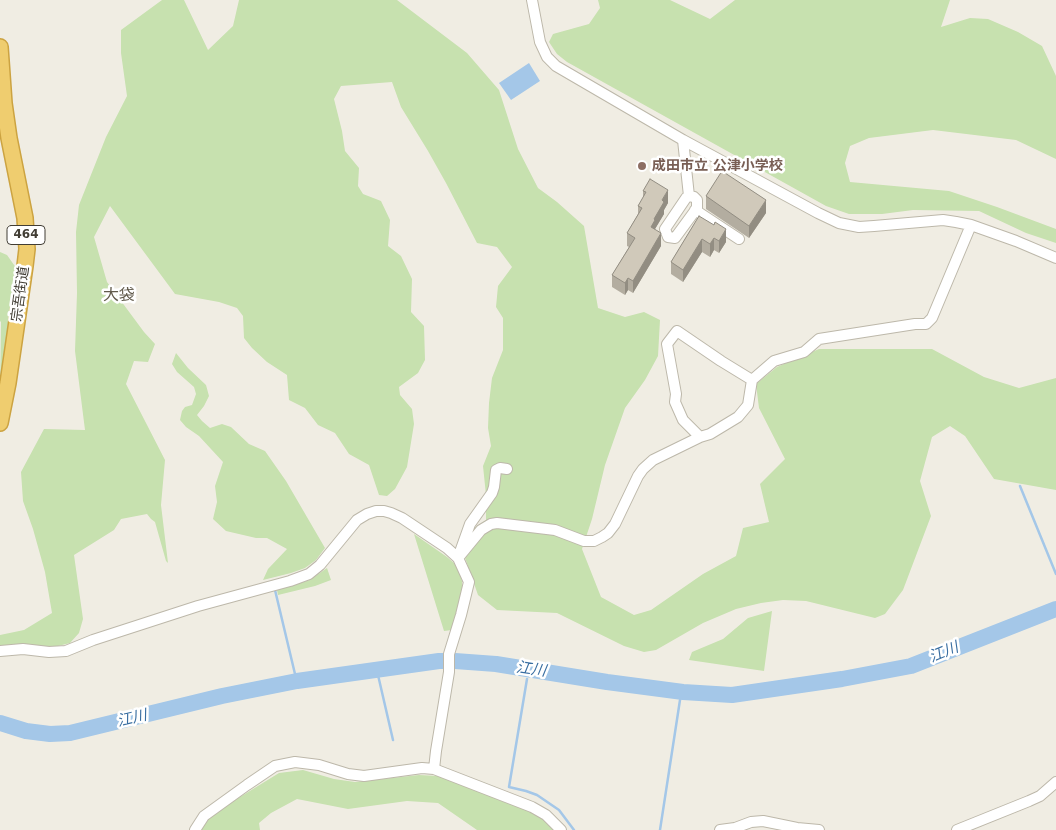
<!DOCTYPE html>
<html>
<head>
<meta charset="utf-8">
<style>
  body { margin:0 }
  canvas { display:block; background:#f0ede3 }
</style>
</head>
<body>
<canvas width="1056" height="830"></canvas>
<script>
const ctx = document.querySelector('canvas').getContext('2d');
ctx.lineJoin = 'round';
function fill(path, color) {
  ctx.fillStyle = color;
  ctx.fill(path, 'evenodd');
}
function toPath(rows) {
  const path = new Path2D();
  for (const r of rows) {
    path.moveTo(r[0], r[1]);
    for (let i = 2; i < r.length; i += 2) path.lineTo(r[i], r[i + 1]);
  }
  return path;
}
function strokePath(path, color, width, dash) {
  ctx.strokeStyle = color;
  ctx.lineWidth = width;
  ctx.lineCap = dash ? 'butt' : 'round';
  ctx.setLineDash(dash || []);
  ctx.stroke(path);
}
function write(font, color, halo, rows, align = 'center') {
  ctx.font = font + ' "DejaVu Sans","Noto Sans JP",sans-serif';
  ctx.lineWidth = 5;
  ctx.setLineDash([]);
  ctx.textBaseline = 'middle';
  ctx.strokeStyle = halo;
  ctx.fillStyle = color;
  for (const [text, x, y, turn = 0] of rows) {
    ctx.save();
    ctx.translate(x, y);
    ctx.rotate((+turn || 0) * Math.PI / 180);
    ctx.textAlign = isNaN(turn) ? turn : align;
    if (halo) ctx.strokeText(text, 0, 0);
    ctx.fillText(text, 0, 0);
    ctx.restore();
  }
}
fill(toPath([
  [162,0,184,0,208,50,233,26,239,0,397,0,467,53,499,90,518,149,538,188,557,202,584,226,598,308,625,317,644,312,660,320,658,356,645,380,625,408,605,465,592,519,582,549,601,597,634,615,651,610,703,574,736,556,743,528,769,522,760,484,785,459,759,408,756,384,777,367,819,349,932,349,984,377,1019,388,1056,378,1056,490,994,479,965,436,950,426,932,437,920,481,931,516,903,590,885,614,875,618,806,601,783,600,761,603,736,609,703,623,656,650,644,652,624,646,557,613,497,610,478,595,462,549,467,533,486,520,486,495,483,466,491,446,488,428,489,403,492,378,503,350,503,318,496,307,498,286,512,267,497,247,477,243,446,183,428,151,401,107,392,82,341,86,334,99,342,131,345,151,359,168,358,186,363,194,381,201,390,220,388,246,401,256,412,279,411,312,424,326,425,360,418,373,399,387,400,395,412,409,414,424,407,467,395,489,387,496,379,495,369,465,349,454,335,433,318,425,305,408,289,400,287,375,267,362,252,348,244,338,243,316,237,308,219,302,175,294,110,206,94,237,107,282,144,332,155,344,148,362,134,361,126,384,165,460,161,505,168,563,166,561,155,522,151,519,147,514,121,519,114,530,74,555,83,619,79,633,70,643,50,648,0,647,0,635,24,630,52,613,45,572,33,529,23,501,21,472,44,429,85,430,75,351,77,293,76,232,79,205,106,137,127,96,121,53,121,30],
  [598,0,670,0,710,19,735,0,950,0,941,27,970,18,988,19,1018,32,1042,46,1056,76,1056,159,1016,140,933,130,869,138,850,146,845,163,850,182,949,191,997,207,1056,229,1056,243,1026,233,979,211,913,210,882,214,849,214,826,206,567,62,557,54,549,42,553,34,589,24,600,8],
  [0,252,7,255,19,272,0,397,1,322,0,321],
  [176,353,188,368,206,385,209,396,204,406,197,415,202,421,210,428,222,424,231,427,249,444,265,451,286,481,325,548,316,560,305,568,291,573,263,580,268,569,287,549,267,538,256,538,226,531,213,519,217,502,215,486,223,462,199,436,186,427,180,420,182,411,185,407,192,405,196,394,194,387,177,372,172,364],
  [414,534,447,557,454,563,459,571,462,581,462,588,457,613,452,630,444,631],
  [327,568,331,580,315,586,278,595,277,590,310,580],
  [772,611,764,671,689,660,692,652,723,639,748,618],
  [303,770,334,779,355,782,419,775,438,776,527,810,543,818,556,830,477,830,438,803,407,801,348,809,297,799,271,813,259,823,260,830,199,830,206,818,279,773]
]), '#c7e1af');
fill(toPath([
  [529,63,540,81,511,100,499,83]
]), '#a4c7e8');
strokePath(toPath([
  [1020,486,1056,574],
  [275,590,295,674],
  [377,670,377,671],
  [529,671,529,670],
  [378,675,393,740],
  [296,679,297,681],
  [527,679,509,787,526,791,537,795,559,810,574,830],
  [681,693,681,692],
  [660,830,680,700]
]), '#a4c7e8', 2.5);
strokePath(toPath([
  [0,723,26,731,50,734,70,733,222,696,297,681,439,661,455,661,496,664,607,682,683,692,732,695,842,679,911,666,1056,609]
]), '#a4c7e8', 16);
const minor = toPath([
  [532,0,540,42,547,57,556,66,683,140,818,213,839,223,859,227,874,226,943,220,956,222,971,225,1016,241,1056,258],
  [683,140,689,196],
  [689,196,694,197,697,200,697,208,675,238,668,237,665,229,686,198,689,196],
  [695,210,739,239],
  [700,437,683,420,675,402,676,394,667,344,677,331,721,361,752,380],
  [460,552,470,524,492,493,494,487,496,470,500,468,507,469],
  [458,558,481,530,491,524,497,523,555,530,584,541,594,541,602,537,608,533,615,524,638,476,643,469,653,460,700,437,710,434,738,417,748,405,752,380,774,361,804,352,819,339,915,324,926,324,932,318,971,225],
  [0,651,23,649,49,652,66,651,93,640,198,606,290,581,309,574,320,565,357,520,367,514,376,511,384,511,391,513,402,518,447,548,458,558,469,582,461,615,449,654,449,672,436,751,434,769],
  [195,830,204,816,247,785,275,766,295,762,319,765,348,774,364,776,422,768,434,769,532,807,546,815,561,830],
  [720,830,735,828,751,822,763,821,797,828,819,830],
  [957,830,1029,801,1040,796,1056,782]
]);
const highway = toPath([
  [0,47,4,103,9,138,25,218,27,249,25,266,8,383,0,423]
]);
strokePath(minor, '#bdb8aa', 12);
strokePath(highway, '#cca341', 18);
strokePath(minor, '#fff', 10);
strokePath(highway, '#efcd6f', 15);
fill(toPath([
  [643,191,668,203,664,210,664,214,655,229,661,246,633,293,628,290,625,295,612,287,612,275,629,247,627,246,627,233,638,214,638,206,643,198],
  [706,196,766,213,749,238,706,209],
  [699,216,726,242,719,253,714,250,710,257,702,252,683,282,671,274,671,262]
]), '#b3ada0');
fill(toPath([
  [668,190,668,203,664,210,664,214,655,229,655,232,651,227,662,200],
  [766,200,766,213,749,238,749,226],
  [726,229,726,242,719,253,719,241],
  [661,233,661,246,633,293,633,281],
  [714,238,714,250,710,257,710,244],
  [702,239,702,252,683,282,683,270],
  [628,278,628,290,625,295,625,283]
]), '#928d82');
const building = toPath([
  [722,171,766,200,749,226,706,196,722,171],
  [650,179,668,190,662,200,664,202,654,219,655,220,651,227,661,233,633,281,628,278,625,283,612,275,635,238,627,233,642,208,638,206,646,192,643,191,650,179],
  [699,216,714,225,715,222,726,229,719,241,714,238,710,244,702,239,683,270,671,262,699,216]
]);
fill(building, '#d0c9ba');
strokePath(building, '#928d82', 1);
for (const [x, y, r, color] of [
  [642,166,5,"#8d6e63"]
]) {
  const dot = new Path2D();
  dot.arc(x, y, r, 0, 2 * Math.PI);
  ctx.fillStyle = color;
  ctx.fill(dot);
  strokePath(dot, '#fff', 2);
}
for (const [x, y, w] of [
  [26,235,38]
]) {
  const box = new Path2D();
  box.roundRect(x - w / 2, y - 9.5, w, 19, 4);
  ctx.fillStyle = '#fff';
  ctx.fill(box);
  strokePath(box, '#413d34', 1);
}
write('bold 12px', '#413d34', null, [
  ["464",26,235]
]);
write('bold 14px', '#785e54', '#fff', [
  ["成田市立 公津小学校",652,166]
], 'left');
write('14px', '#413d34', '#fff', [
  ["宗吾街道",21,294,-82]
]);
write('italic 15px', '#396ea1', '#fff', [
  ["江川",944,653,-22],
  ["江川",531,670,8],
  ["江川",132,719,-13]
]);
write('16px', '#625b4c', '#fff', [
  ["大袋",119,296]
]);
</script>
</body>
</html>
